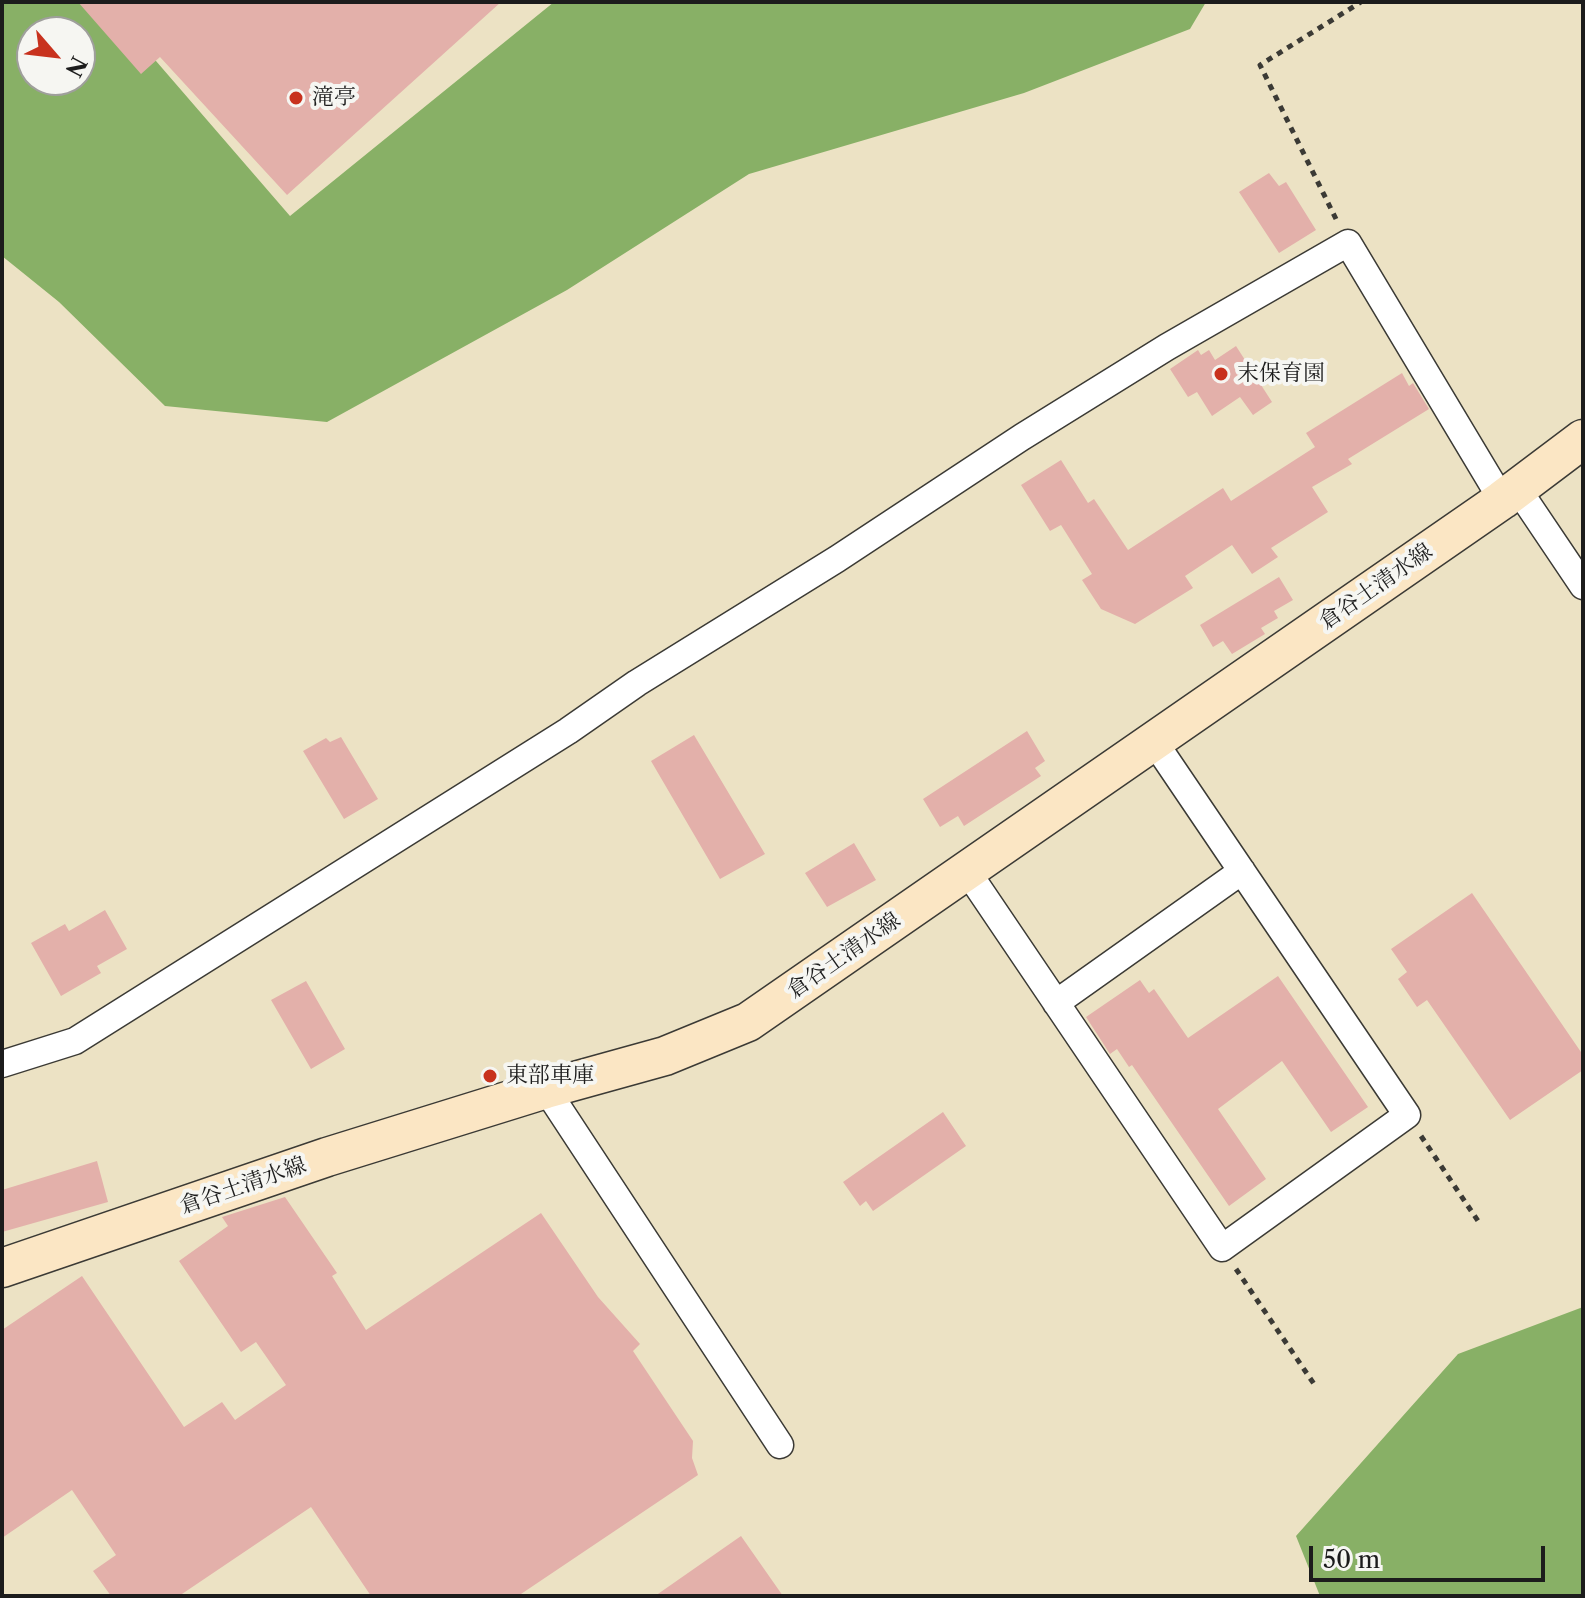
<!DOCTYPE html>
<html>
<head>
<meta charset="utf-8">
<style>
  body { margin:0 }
  #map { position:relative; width:1585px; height:1598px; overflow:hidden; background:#ece2c4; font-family:"Libre Caslon Text",serif }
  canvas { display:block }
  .frame { position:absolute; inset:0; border:4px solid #1c1c1c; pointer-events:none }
  .north { position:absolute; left:16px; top:16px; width:80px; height:80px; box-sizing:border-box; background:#f6f6f2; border:2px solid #9f9f9c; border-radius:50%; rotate:118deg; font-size:22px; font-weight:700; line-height:32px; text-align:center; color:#1c1c1c }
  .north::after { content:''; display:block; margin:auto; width:28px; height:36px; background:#c8321e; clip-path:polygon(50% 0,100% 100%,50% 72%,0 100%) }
  .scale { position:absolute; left:1309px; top:1546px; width:236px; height:36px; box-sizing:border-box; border:4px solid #1c1c1c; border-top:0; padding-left:10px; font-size:24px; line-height:28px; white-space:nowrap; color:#1c1c1c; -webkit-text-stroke:6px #f6f6f2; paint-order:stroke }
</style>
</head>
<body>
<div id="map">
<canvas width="1585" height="1598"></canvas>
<div class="frame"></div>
<div class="north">N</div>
<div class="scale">50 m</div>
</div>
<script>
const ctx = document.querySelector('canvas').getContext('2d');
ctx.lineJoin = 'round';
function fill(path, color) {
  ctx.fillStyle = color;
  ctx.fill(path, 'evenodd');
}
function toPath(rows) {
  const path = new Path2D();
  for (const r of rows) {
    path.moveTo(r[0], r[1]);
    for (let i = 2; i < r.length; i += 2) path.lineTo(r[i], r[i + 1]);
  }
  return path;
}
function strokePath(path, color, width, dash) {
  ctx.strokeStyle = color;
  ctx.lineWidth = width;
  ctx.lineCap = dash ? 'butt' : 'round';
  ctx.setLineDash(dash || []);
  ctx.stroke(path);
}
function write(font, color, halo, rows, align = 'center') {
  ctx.font = font + ' "Libre Caslon Text","Noto Serif JP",serif';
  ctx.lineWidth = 8;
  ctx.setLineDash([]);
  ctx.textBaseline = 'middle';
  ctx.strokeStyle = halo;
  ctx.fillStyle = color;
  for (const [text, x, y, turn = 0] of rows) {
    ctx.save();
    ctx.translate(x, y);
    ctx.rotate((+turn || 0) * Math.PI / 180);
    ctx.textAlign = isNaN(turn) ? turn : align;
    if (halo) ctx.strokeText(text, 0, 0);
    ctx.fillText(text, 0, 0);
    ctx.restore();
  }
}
fill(toPath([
  [2,2,105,2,290,216,554,2,1206,2,1190,29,1024,93,749,174,567,290,327,422,165,406,59,302,2,256],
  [32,32,80,32,80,80,32,80],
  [1583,1307,1583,1596,1320,1596,1296,1536,1458,1354]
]), '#88b066');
fill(toPath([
  [78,2,501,2,287,195,160,57,141,74],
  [1269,173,1279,186,1286,182,1316,230,1279,253,1239,192],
  [1236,346,1272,402,1253,415,1240,397,1212,416,1197,392,1188,397,1170,369,1198,350,1201,355,1209,350,1215,360],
  [1402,373,1409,386,1413,383,1429,409,1348,459,1352,464,1312,487,1328,512,1271,548,1278,557,1252,574,1232,545,1185,576,1193,588,1135,624,1101,609,1082,580,1092,574,1061,525,1050,531,1021,485,1061,460,1088,503,1094,499,1128,550,1223,488,1231,501,1315,447,1306,433],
  [1279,577,1293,600,1274,611,1278,618,1261,628,1265,634,1232,654,1223,641,1213,647,1200,625],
  [1027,731,1045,761,1035,768,1041,776,964,826,958,816,940,827,923,799],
  [694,735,765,854,720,879,651,761],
  [341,737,378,799,344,819,303,751,326,738,330,742],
  [854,843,876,880,827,907,805,873],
  [1472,893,1583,1055,1583,1070,1510,1120,1427,1000,1417,1007,1398,979,1407,972,1391,949],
  [105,910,127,949,97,966,101,973,61,996,31,943,65,924,69,931],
  [1278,976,1368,1107,1331,1132,1282,1061,1218,1109,1266,1179,1229,1206,1132,1065,1129,1067,1117,1049,1110,1054,1086,1017,1140,980,1149,993,1154,989,1188,1038],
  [306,981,345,1049,311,1069,271,1000],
  [943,1112,966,1146,873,1211,866,1201,860,1206,843,1182],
  [97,1161,108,1202,2,1232,2,1190],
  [285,1197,337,1273,332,1276,366,1330,541,1213,598,1297,640,1344,633,1351,693,1441,692,1458,698,1475,518,1596,371,1596,311,1507,179,1596,111,1596,93,1571,116,1555,72,1490,2,1538,2,1330,82,1276,184,1427,222,1402,235,1420,286,1385,256,1342,241,1352,179,1261,228,1226,222,1217],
  [741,1536,783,1596,655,1596]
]), '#e3b0aa');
const street = toPath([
  [1517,488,1583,586],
  [967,871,1222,1248,1407,1115,1153,740],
  [1056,1003,1242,871],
  [2,1064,75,1041,568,731,637,683,837,559,1022,437,1167,347,1348,243,1502,500],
  [546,1089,780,1445]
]);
const secondary = toPath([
  [2,1268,327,1157,546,1089,665,1056,748,1022,1502,500,1583,439]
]);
strokePath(street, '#3b3a35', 29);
strokePath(secondary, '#3b3a35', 41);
strokePath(toPath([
  [1336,219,1260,65,1361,2],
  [1421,1136,1478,1221],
  [1236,1269,1314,1384]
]), '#3b3a35', 5, [6, 6]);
strokePath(street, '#fff', 26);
strokePath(secondary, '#fbe6c4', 38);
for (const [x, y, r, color] of [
  [296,98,8,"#c8321e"],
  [1221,374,8,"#c8321e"],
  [490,1076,8,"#c8321e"]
]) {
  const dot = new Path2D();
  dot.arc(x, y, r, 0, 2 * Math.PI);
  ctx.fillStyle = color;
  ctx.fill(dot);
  strokePath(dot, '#f6f6f2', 3);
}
write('22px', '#1c1c1c', '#f6f6f2', [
  ["滝亭",312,98],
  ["末保育園",1237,374],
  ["東部車庫",506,1076]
], 'left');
write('22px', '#1c1c1c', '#f6f6f2', [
  ["倉谷土清水線",1376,587,-35],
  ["倉谷土清水線",844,956,-35],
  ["倉谷土清水線",243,1186,-19]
]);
</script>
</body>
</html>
